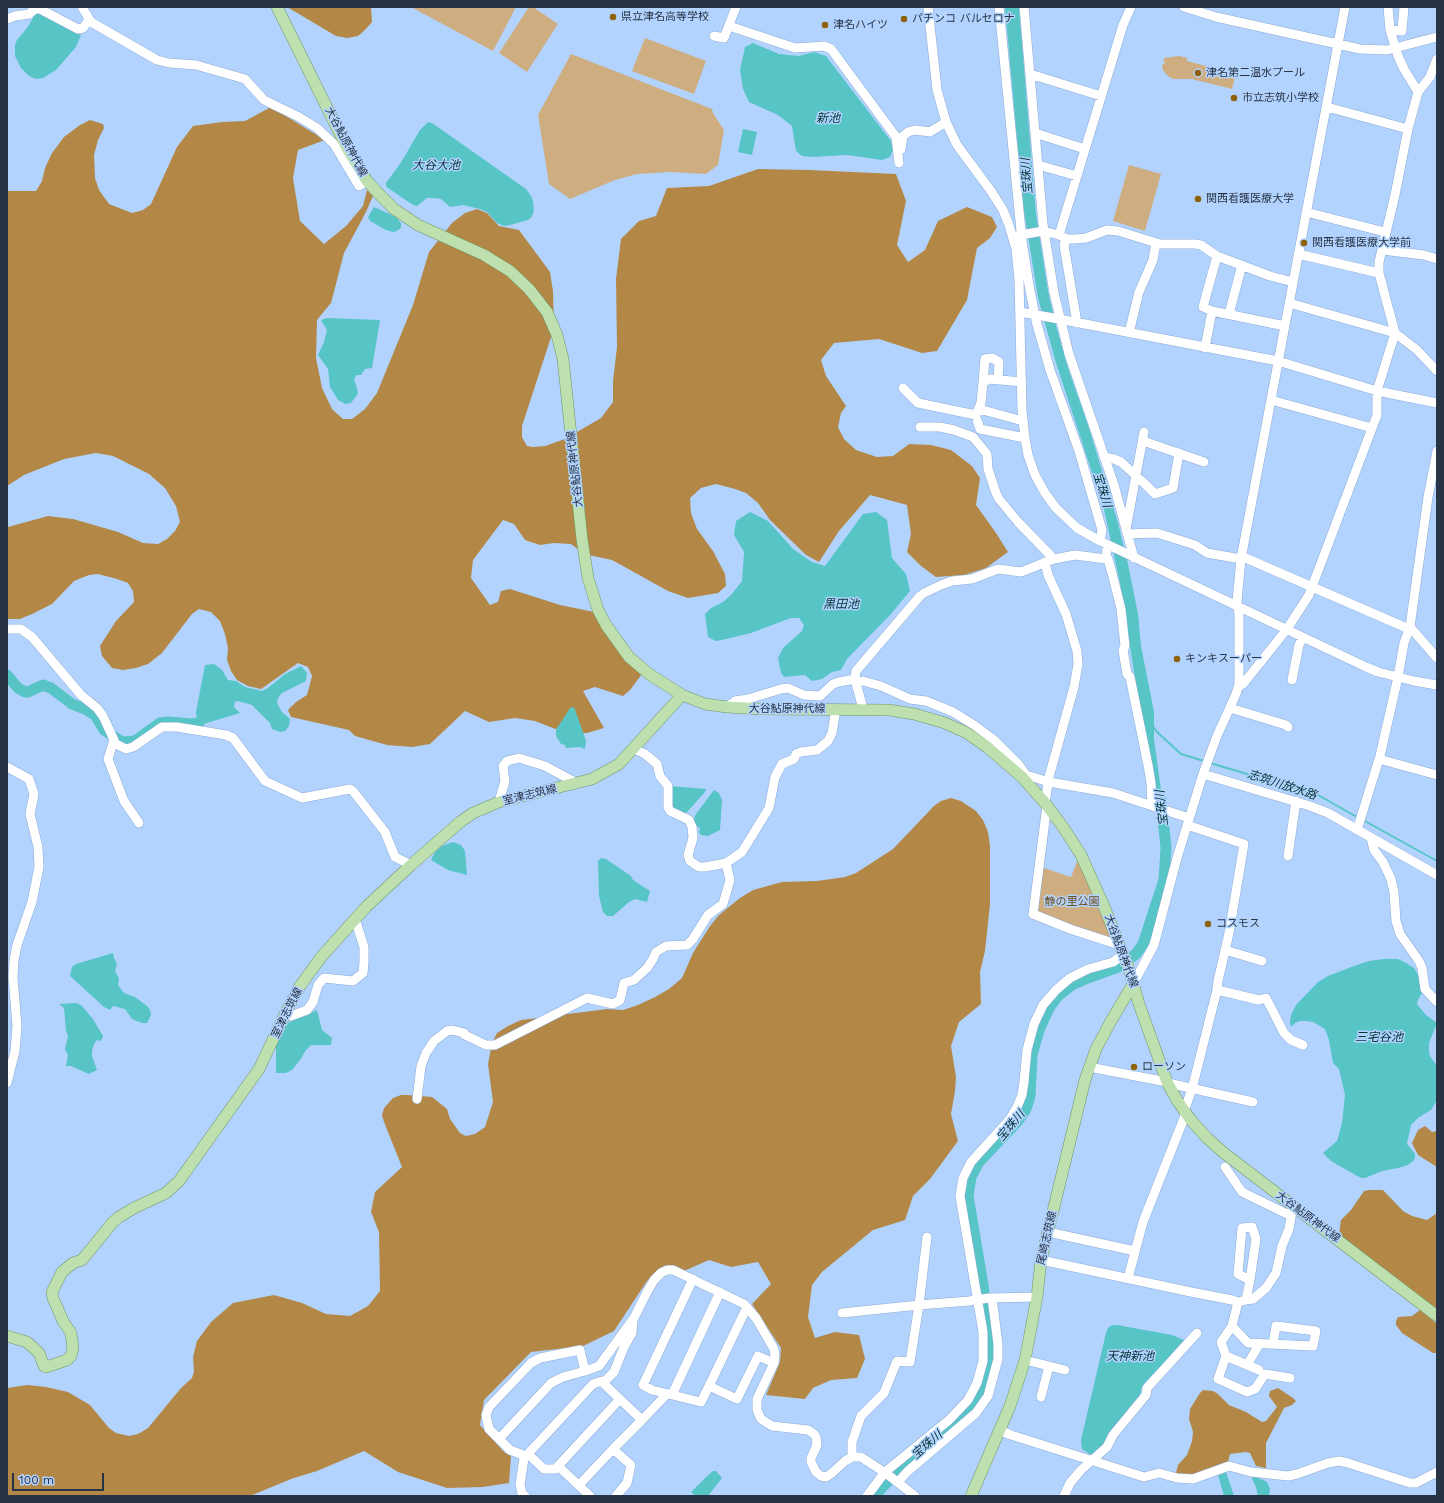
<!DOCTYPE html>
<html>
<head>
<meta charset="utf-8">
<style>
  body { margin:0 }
  #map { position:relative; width:1444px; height:1503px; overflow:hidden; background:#b3d3ff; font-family:"Work Sans",sans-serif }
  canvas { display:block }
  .frame { position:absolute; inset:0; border:8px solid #283445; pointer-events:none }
  .scale { position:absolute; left:12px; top:1473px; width:92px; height:18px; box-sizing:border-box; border:2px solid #283445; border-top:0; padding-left:5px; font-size:12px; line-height:14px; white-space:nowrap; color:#283445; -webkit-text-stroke:3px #b3d3ff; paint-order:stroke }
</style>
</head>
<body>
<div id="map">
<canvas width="1444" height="1503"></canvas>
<div class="frame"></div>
<div class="scale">100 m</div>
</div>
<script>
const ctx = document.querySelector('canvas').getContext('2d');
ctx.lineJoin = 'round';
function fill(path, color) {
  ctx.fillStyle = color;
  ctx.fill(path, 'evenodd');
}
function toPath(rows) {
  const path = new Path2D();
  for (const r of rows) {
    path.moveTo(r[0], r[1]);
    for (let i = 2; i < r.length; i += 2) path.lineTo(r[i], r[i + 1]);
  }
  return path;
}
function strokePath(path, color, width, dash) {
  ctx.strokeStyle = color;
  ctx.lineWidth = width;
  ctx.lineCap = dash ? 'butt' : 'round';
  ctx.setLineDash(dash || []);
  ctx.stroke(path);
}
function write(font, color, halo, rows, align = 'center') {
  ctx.font = font + ' "Work Sans","Noto Sans JP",sans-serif';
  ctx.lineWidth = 3;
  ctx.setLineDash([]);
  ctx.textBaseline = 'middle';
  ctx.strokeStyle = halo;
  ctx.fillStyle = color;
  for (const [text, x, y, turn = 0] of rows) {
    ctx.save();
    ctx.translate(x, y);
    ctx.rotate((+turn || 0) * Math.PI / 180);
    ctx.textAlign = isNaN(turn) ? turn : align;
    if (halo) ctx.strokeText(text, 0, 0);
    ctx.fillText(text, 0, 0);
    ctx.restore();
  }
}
fill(toPath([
  [411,7,516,7,493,51],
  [529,7,533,7,558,24,527,72,499,53],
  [645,38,706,61,694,94,632,71],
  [571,54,712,109,713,113,724,130,718,165,706,174,671,172,637,174,615,180,570,199,549,184,538,115],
  [1180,56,1187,58,1187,61,1236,74,1232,89,1192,79,1173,79,1168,76,1164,72,1162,67,1163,64,1164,64,1165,62,1163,61,1164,59,1166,57,1169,58,1170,57],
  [1129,165,1161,174,1145,231,1113,221],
  [1078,859,1112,939,1037,914,1041,867,1071,877]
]), '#ceae80');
fill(toPath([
  [287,7,371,7,372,22,365,30,358,36,347,38,336,36],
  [271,107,325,140,298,150,293,178,300,221,324,244,346,226,363,206,367,190,373,196,366,212,344,253,331,303,317,320,316,358,322,388,332,409,343,419,352,419,365,409,377,393,413,305,429,252,452,223,465,213,477,209,487,213,499,226,519,230,550,272,553,291,554,328,522,426,522,437,527,446,533,447,545,446,565,439,601,418,613,402,613,381,617,347,616,279,621,239,639,221,656,216,667,188,709,186,758,169,809,170,896,174,906,201,897,245,908,262,925,250,938,221,967,207,992,217,997,227,990,238,977,248,967,300,937,351,922,353,879,339,834,343,821,360,826,376,846,406,841,413,838,427,844,439,856,450,877,457,893,456,909,444,931,445,951,450,972,466,980,478,976,505,996,533,1008,552,986,568,964,575,936,577,921,566,907,552,911,534,907,505,870,495,839,531,819,562,806,555,770,520,758,503,746,493,735,489,716,484,701,488,690,498,691,513,697,529,713,551,725,574,726,586,718,593,688,598,668,591,612,560,584,554,571,544,554,543,540,545,525,540,514,524,503,520,473,560,471,578,490,605,498,602,501,591,510,589,560,605,594,612,642,674,630,690,623,696,595,687,583,691,604,728,587,733,563,732,535,721,515,718,489,722,465,711,430,744,412,747,387,745,355,736,349,730,291,717,288,710,296,702,307,695,312,676,308,667,298,663,261,689,248,686,237,680,231,671,227,660,228,648,225,634,220,621,211,612,199,609,192,614,162,653,148,664,136,668,123,670,112,668,102,656,100,646,116,621,134,602,133,591,128,583,117,579,98,574,89,575,74,581,52,604,32,614,20,619,9,619,7,618,8,527,48,516,73,519,118,532,143,543,158,544,167,539,175,531,180,522,176,506,165,488,149,474,113,456,96,453,64,459,24,475,7,486,7,191,36,191,42,181,45,168,52,153,64,137,80,125,90,120,103,124,104,128,98,140,94,155,95,178,99,190,109,204,132,213,143,210,151,204,177,147,193,126,222,122,245,121],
  [951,798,961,801,976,811,983,820,988,832,990,846,990,904,985,951,980,972,981,1004,959,1022,951,1046,956,1077,955,1091,951,1114,958,1141,930,1179,913,1196,905,1220,873,1230,822,1272,812,1285,808,1317,815,1338,835,1332,859,1335,865,1359,857,1378,831,1380,813,1388,805,1399,766,1395,780,1362,781,1348,752,1304,771,1284,758,1262,731,1267,709,1260,684,1271,673,1266,661,1268,647,1281,614,1331,583,1346,531,1352,484,1400,480,1425,504,1452,511,1456,509,1483,483,1487,447,1488,398,1472,364,1451,317,1471,291,1479,250,1496,7,1496,7,1388,28,1385,46,1387,68,1392,90,1405,109,1428,116,1433,129,1436,138,1434,148,1428,181,1388,192,1378,194,1372,193,1357,197,1341,211,1322,233,1303,274,1295,302,1303,326,1314,350,1316,368,1306,380,1291,379,1232,371,1212,375,1192,402,1167,384,1122,382,1115,384,1108,393,1098,401,1095,407,1095,432,1097,447,1109,450,1119,460,1133,466,1136,475,1134,485,1127,493,1102,488,1064,492,1043,497,1033,508,1026,521,1020,607,1009,623,1010,638,1005,655,997,669,989,682,978,693,953,710,926,719,915,740,898,753,890,782,882,817,881,845,877,856,873,893,849,934,806,941,801],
  [1425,1126,1432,1132,1437,1131,1437,1167,1418,1155,1412,1143,1418,1130],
  [1369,1190,1383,1190,1403,1211,1412,1216,1427,1220,1437,1213,1437,1310,1339,1234,1341,1220,1351,1210,1364,1191],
  [1420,1310,1437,1324,1437,1353,1433,1353,1402,1333,1396,1325,1396,1321,1398,1317,1412,1316],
  [1278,1388,1293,1398,1296,1401,1292,1405,1284,1408,1266,1443,1266,1468,1256,1466,1250,1453,1246,1452,1230,1454,1228,1462,1192,1477,1176,1473,1178,1465,1187,1455,1192,1441,1193,1432,1189,1419,1190,1409,1200,1393,1203,1390,1213,1391,1218,1394,1229,1405,1246,1412,1262,1422,1266,1421,1277,1407,1269,1396,1270,1391]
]), '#b38846');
fill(toPath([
  [1005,7,1019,7,1036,214,1048,291,1055,322,1068,368,1089,428,1118,523,1128,564,1138,614,1141,646,1154,712,1154,739,1163,805,1157,802,1152,763,1137,693,1122,593,1104,509,1056,363,1038,298,1023,205],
  [37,11,78,34,81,35,76,47,56,70,43,78,36,79,29,76,21,68,15,56,15,45,17,40,27,28],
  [753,43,779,54,799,56,814,52,826,56,891,141,893,150,890,157,882,160,847,155,813,157,802,156,796,151,792,126,778,115,749,102,743,89,740,70,745,47],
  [428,122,432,123,526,189,531,196,533,201,534,211,531,218,528,220,510,225,504,226,497,223,487,212,480,209,463,205,450,207,441,199,435,198,427,198,417,206,413,205,388,188,386,186,386,183,400,164,420,130],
  [743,129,757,132,752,155,738,152],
  [374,207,396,217,401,223,401,228,397,231,393,232,386,230,370,221,368,217],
  [327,318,380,320,372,368,365,369,361,375,357,375,354,379,358,392,357,395,351,403,345,404,338,400,330,387,328,369,318,355,324,342,327,330,321,320],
  [750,512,768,521,793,549,812,562,825,566,863,514,876,512,887,520,892,558,906,574,910,591,891,614,847,659,841,670,832,672,822,679,812,681,805,675,784,677,781,673,778,658,783,648,802,631,804,625,799,618,791,618,751,633,722,640,716,641,708,637,705,614,711,608,723,602,731,595,742,581,744,552,734,535,736,521],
  [214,664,222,670,228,680,236,681,245,687,262,691,268,688,285,674,301,666,307,673,306,681,282,693,278,698,277,703,282,712,290,719,289,726,285,731,280,732,272,729,270,723,252,705,238,701,235,702,234,707,240,713,200,725,197,720,196,712,205,665],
  [574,707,583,732,586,741,585,749,580,747,566,748,565,745,561,744,556,736,556,729,561,722,570,708],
  [671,786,706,789,705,792,687,812,684,814,672,810],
  [714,790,719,793,722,800,720,830,708,836,701,835,699,833,700,828,694,825,693,821,696,814],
  [453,842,461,845,465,851,467,875,448,870,431,860,435,852,442,846],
  [601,858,606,859,631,876,633,880,650,891,647,902,635,899,629,902,613,916,607,916,603,912,599,896,598,861],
  [113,953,114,958,117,964,115,971,119,978,118,985,124,993,135,997,147,1006,150,1010,151,1015,147,1023,142,1023,132,1019,125,1009,113,1006,110,1010,104,1007,70,976,72,967,76,964],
  [1384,959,1398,959,1406,963,1414,968,1421,980,1422,993,1418,1000,1417,1004,1426,1015,1437,1023,1429,1043,1429,1052,1430,1056,1437,1066,1437,1100,1431,1110,1418,1118,1411,1125,1407,1144,1415,1154,1415,1158,1413,1161,1408,1165,1398,1168,1382,1171,1365,1178,1361,1178,1343,1168,1331,1161,1323,1153,1337,1141,1342,1123,1345,1095,1339,1069,1333,1063,1329,1040,1325,1029,1313,1022,1306,1021,1300,1021,1295,1023,1291,1027,1290,1022,1291,1015,1296,1005,1318,982,1328,976,1354,966,1369,961],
  [76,1003,81,1005,93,1019,103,1036,101,1041,97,1040,94,1044,92,1051,92,1056,97,1070,89,1074,71,1066,66,1066,68,1055,65,1049,68,1036,66,1031,64,1008,59,1004],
  [317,1010,322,1030,332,1038,331,1045,311,1045,306,1050,300,1060,292,1070,286,1073,276,1073,276,1038,283,1025],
  [1112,1325,1117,1325,1172,1335,1184,1340,1183,1344,1146,1381,1141,1389,1140,1397,1109,1435,1103,1445,1094,1457,1082,1449,1081,1440,1106,1333,1108,1328],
  [713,1471,716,1471,722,1478,708,1496,695,1496,691,1492,705,1478],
  [1226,1472,1234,1496,1224,1496,1218,1475],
  [1250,1474,1267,1482,1270,1489,1269,1496,1258,1496,1256,1487]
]), '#57c4c6');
strokePath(toPath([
  [1153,726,1157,732,1181,754,1204,761],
  [1210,763,1318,795,1357,817],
  [1363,820,1437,861]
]), '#57c4c6', 2);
strokePath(toPath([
  [7,675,18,688,25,692,28,692,43,685,51,688,72,704,87,710,95,715,104,730,122,742,135,741,160,723,168,722,192,724,199,723],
  [874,1496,903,1466,939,1436,972,1405,983,1387,991,1361,991,1354,983,1285,968,1196,971,1177,979,1162,1017,1122,1026,1109,1030,1096,1032,1055,1039,1030,1049,1008,1058,996,1072,985,1085,979,1118,967,1136,954,1143,944,1164,880,1166,848,1161,800]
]), '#57c4c6', 11);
const minor = toPath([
  [82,7,91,22,157,60,169,63,196,65,245,79,264,100,299,117,317,128,334,144,359,186,367,181],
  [928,7,937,90,946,122,957,145,991,191,1003,210,1009,225,1016,249,1019,280,1022,410,1025,438,1028,455,1035,475,1045,493,1056,508,1077,528,1100,541,1366,667,1378,672,1414,681,1437,685],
  [999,7,1022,241,1029,285,1036,321,1050,370,1079,451,1102,530,1100,541],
  [1024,7,1043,224,1054,293,1069,354,1114,485,1134,558],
  [1184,7,1216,17,1360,49,1387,50,1437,37],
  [1388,7,1390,30,1398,56,1404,69,1418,92],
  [7,19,15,16,29,14,35,9,40,9,78,29,83,28,89,20],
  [729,26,795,48,824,46,831,49,896,137,899,163],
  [1390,30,1402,31,1404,7],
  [714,36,724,38,736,7],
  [1030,74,1101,96],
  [1327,107,1408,129],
  [1035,133,1085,149],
  [901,149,903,136,908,132,915,130,930,132,946,122],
  [1038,165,1077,176],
  [1306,212,1385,232],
  [1059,235,1123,25,1131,7],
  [1015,236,1043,231,1059,235,1067,239,1075,239,1086,238,1107,230,1118,231,1160,244,1195,244,1201,245,1217,256,1270,276,1293,282],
  [1067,239,1064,245,1077,323],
  [1382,250,1424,255,1437,259],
  [1298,254,1379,273],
  [1289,303,1395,333,1417,350,1437,371],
  [1212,311,1203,307,1217,256],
  [1020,312,1059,319,1278,361,1377,391,1437,403],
  [1229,314,1242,265],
  [1129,333,1139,292,1153,260,1156,243],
  [1205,348,1212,311,1285,326],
  [983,382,985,359,992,358,999,362,998,380],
  [903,388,918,403,976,415,981,403,983,382,990,379,1022,382],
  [1271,400,1372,428],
  [979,409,1023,421],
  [977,420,980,429,1025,438],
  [920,427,940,427,954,430,973,437,987,454,988,469,996,493,999,499,1018,522,1054,559],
  [1143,441,1204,462],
  [1104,457,1114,459,1121,462,1144,483,1155,494,1173,488,1179,453],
  [1126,529,1144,432],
  [1127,534,1157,533,1195,545,1207,553,1241,559],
  [1241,556,1409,629],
  [1106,559,1108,559,1112,573,1121,609,1125,646,1123,650,1127,674,1130,677,1148,765,1151,783,1152,805],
  [1410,627,1437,658],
  [7,629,21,629,32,637,81,695,97,708,103,716,114,740,108,759,124,801,139,823],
  [1292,680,1299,645,1303,637],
  [856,683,863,681,881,686,910,699,926,701,953,712,974,725,994,740,1019,765,1026,775],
  [1238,687,1243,684,1287,629,1309,595,1377,415,1377,391,1395,333,1379,273,1379,262,1395,195,1408,129,1418,92,1430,77,1437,59],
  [727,707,735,701,748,699,781,689,788,688,804,695,820,696,833,684,839,682,855,679],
  [1230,708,1286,725,1288,727],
  [863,709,855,679,856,671,920,596,924,593,941,585,952,581,972,579,998,569,1021,572,1054,559,1075,555,1106,559,1107,545],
  [114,743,126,749,133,747,162,727,177,727,226,735,233,738,265,781,302,798,350,789,353,791,385,832,395,857,411,865],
  [634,749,645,754,657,764,660,776,668,786,668,807,670,811,689,820,692,827,693,838,688,855,690,861,699,867,705,867,726,863,742,852,769,808,775,777,782,764,794,759,796,754,801,752,817,750,828,741,832,733,836,709],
  [1379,759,1437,775],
  [7,767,29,779,34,794,30,814,38,847,39,867,32,902,17,945,14,960,13,977,17,1026,15,1051,7,1083],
  [1203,774,1310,806,1328,813,1437,875],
  [1022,777,1026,775,1049,782,1113,793,1189,818],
  [499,802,505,781,503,766,507,761,519,758,545,766,571,780,575,784],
  [1045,803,1049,777,1074,687,1078,664,1077,651,1066,614,1048,575,1045,562],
  [1047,805,1033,914,1070,929,1119,945],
  [1357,830,1380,756,1398,677,1404,643,1410,627,1428,497,1437,451],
  [1371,838,1374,850,1383,862,1391,879,1394,892,1396,921,1400,934,1419,961,1422,968,1425,989,1437,1002],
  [1288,856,1296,801],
  [1225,950,1262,961],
  [1133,984,1154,945,1177,858,1203,774,1217,736,1236,694,1239,684,1239,615,1237,601,1241,559,1345,7],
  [1217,990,1259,1000,1266,998,1284,1033,1291,1040,1303,1045],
  [285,1013,291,1016,307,1010,313,1002,318,985,324,978,353,981,363,973,364,962,364,947,355,919],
  [1089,1067,1167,1082],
  [1168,1083,1253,1102],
  [417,1099,421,1066,426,1053,434,1041,447,1031,452,1030,464,1033,465,1035,486,1045,495,1045,587,998,613,1004,620,1000,624,983,634,980,647,968,653,959,656,952,666,946,687,945,693,939,708,915,723,904,730,880,726,863],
  [1184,1111,1192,1089,1217,990,1218,981,1229,933,1244,844,1187,825],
  [1225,1167,1242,1192,1287,1214,1296,1209],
  [1048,1232,1135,1251],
  [1041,1260,1191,1292,1232,1300,1238,1302,1232,1326,1248,1343,1313,1346,1316,1331,1276,1326,1273,1344],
  [1128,1278,1143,1222,1186,1113],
  [693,1279,643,1385,652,1390,701,1402,709,1386,737,1399,758,1356,774,1363],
  [1246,1300,1253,1299,1266,1288,1276,1273,1282,1246,1289,1229,1292,1211],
  [1238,1302,1246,1300,1250,1280,1256,1239,1252,1227,1242,1228,1238,1274,1250,1280],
  [842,1313,919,1305,969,1301,989,1298,1037,1297],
  [1232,1326,1221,1342,1226,1356,1218,1379,1247,1392,1255,1389,1265,1374,1290,1378],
  [1226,1356,1259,1370],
  [1025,1360,1065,1370],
  [1247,1365,1260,1343],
  [603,1383,642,1420,613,1449,631,1465,627,1483,616,1496],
  [709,1386,747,1307],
  [672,1395,720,1292],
  [1041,1397,1049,1366],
  [642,1420,667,1394],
  [999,1430,1011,1435,1144,1477,1159,1473,1177,1478,1193,1479,1229,1466,1251,1472,1288,1476,1297,1474,1328,1463,1339,1461,1348,1463,1410,1483,1416,1483,1437,1472],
  [499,1439,551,1383,563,1377,585,1371],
  [528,1454,544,1469,555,1469,558,1466,590,1496],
  [526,1456,510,1450,489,1429,486,1415,489,1407,531,1363,540,1358,580,1350,585,1371,599,1366,634,1318,647,1292,654,1280,661,1273,667,1270,673,1270,744,1304,756,1318,774,1349,775,1356,774,1363,757,1399,757,1410,761,1419,772,1426,808,1430,814,1434,816,1437,817,1445,811,1458,811,1462,816,1472,821,1476,826,1477,832,1473,845,1461,852,1457,861,1457,887,1474,915,1496],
  [852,1457,852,1442,861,1416,884,1393,897,1361,910,1362,919,1305,927,1237],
  [558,1466,620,1399],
  [898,1482,908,1471,976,1413,988,1396,998,1359,998,1344,992,1298],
  [579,1485,613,1449],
  [525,1496,522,1493,520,1485,524,1458,593,1384,602,1381,603,1383,614,1372,624,1347,632,1333,633,1321],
  [867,1496,885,1472,949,1420,968,1400,977,1383,983,1361,983,1332,960,1196,963,1178,971,1162,1010,1119,1017,1107,1022,1095,1024,1082,1027,1050,1034,1024,1043,1005,1056,990,1070,978,1088,969,1113,962,1120,957],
  [1064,1496,1070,1483,1081,1470,1107,1447,1113,1435,1146,1395,1147,1388,1197,1333]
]);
const major = toPath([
  [277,7,348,150,367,181,379,194,394,209,418,225,484,255,510,271,529,289,547,312,557,335,563,359,582,539,588,578,598,610,606,625,629,657,649,674,682,695,705,704,727,707,761,709,889,710,914,714,945,723,967,733,987,747,1022,777,1045,803,1063,827,1081,855,1103,904,1129,969,1139,1004,1167,1082,1177,1100,1190,1119,1207,1138,1224,1153,1437,1316],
  [7,1336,27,1342,39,1353,44,1366,46,1367,67,1360,71,1356,73,1348,71,1333,63,1321,53,1298,52,1292,62,1272,73,1263,82,1260,113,1222,119,1217,134,1208,166,1193,179,1181,259,1069,287,1010,300,986,322,956,366,907,411,865,460,822,473,813,499,802,592,779,619,764,682,695],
  [971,1496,1010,1406,1025,1360,1037,1297,1041,1260,1085,1080,1096,1049,1111,1021,1133,984]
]);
strokePath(minor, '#8cabd5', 10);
strokePath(major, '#6e9667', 12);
strokePath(minor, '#fff', 9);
strokePath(major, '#bee0af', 11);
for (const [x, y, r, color] of [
  [613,17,4,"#8f620a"],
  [904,19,4,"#8f620a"],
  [825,25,4,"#8f620a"],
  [1198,73,4,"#8f620a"],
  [1234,98,4,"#8f620a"],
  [1198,199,4,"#8f620a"],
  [1304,243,4,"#8f620a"],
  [1177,659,4,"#8f620a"],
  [1208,924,4,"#8f620a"],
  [1134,1067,4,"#8f620a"]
]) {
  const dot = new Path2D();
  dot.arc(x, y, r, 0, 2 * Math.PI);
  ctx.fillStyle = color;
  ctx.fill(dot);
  strokePath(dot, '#b3d3ff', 1.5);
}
write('11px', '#283445', '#b3d3ff', [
  ["県立津名高等学校",621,17],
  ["パチンコ バルセロナ",912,19],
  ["津名ハイツ",833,25],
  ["津名第二温水プール",1206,73],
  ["市立志筑小学校",1242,98],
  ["関西看護医療大学",1206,199],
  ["関西看護医療大学前",1312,243],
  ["キンキスーパー",1185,659],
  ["コスモス",1216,924],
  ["ローソン",1142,1067]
], 'left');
write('11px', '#283445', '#b3d3ff', [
  ["大谷鮎原神代線",346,142,62],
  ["大谷鮎原神代線",575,469,-96],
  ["大谷鮎原神代線",787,709],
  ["室津志筑線",530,795,-14],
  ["大谷鮎原神代線",1121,951,70],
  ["室津志筑線",287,1013,-63],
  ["大谷鮎原神代線",1308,1217,37],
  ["尾崎志筑線",1047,1238,-77]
]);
write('11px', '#6a4c19', '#b3d3ff', [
  ["静の里公園",1072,902]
]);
write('italic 12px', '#003435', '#b3d3ff', [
  ["新池",828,118],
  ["大谷大池",436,165],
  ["宝珠川",1027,176,-95],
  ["宝珠川",1102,490,73],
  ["黒田池",841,604],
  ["志筑川放水路",1282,785,18],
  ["宝珠川",1162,808,-96],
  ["三宅谷池",1379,1037],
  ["宝珠川",1011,1126,-50],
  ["天神新池",1130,1356],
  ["宝珠川",927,1445,-41]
]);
</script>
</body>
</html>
